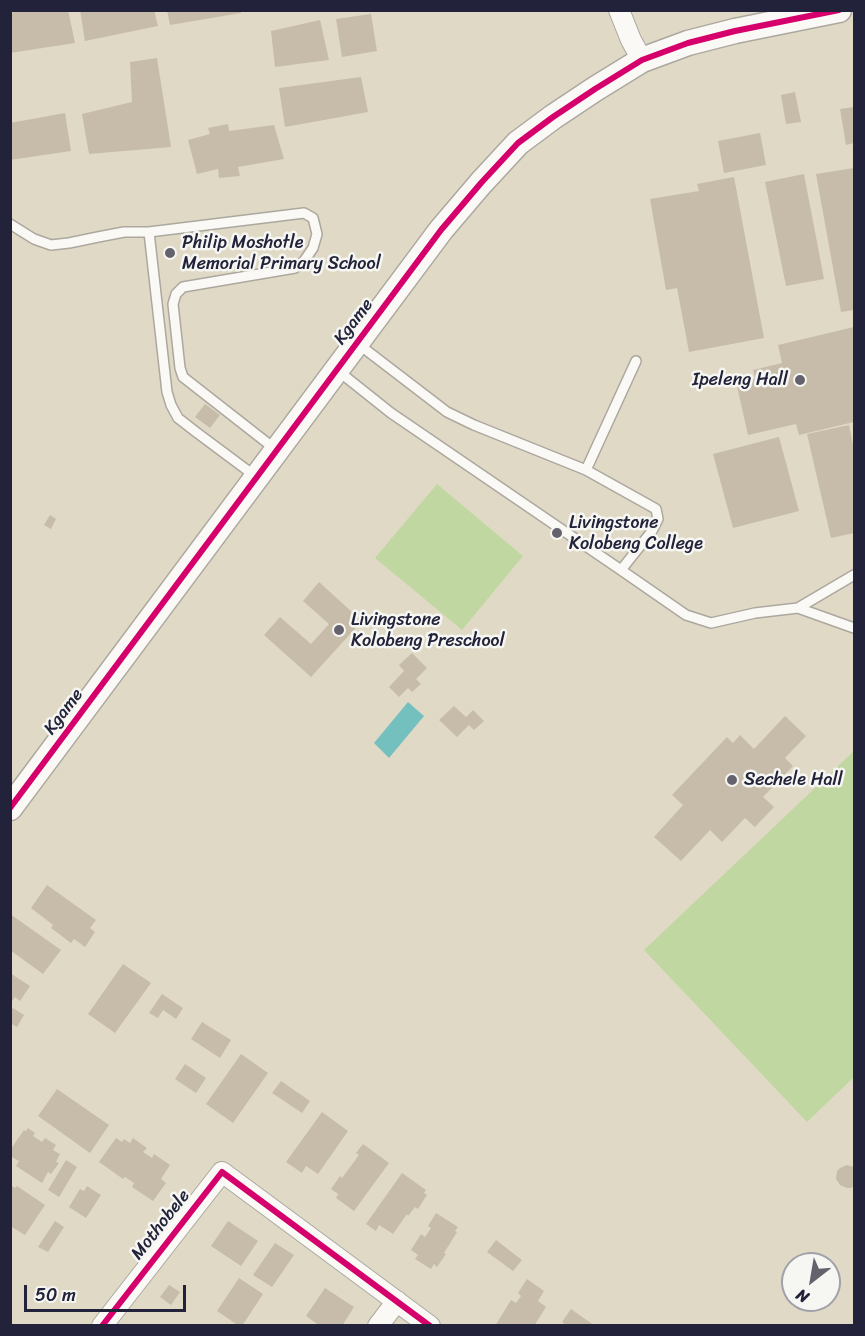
<!DOCTYPE html>
<html>
<head>
<meta charset="utf-8">
<style>
  body { margin:0 }
  #map { position:relative; width:865px; height:1336px; overflow:hidden; background:#e0d9c6; font-family:Sriracha,sans-serif }
  canvas { display:block }
  .frame { position:absolute; inset:0; border:12px solid #22223b; pointer-events:none }
  .north { position:absolute; left:781px; top:1252px; width:60px; height:60px; box-sizing:border-box; background:#f6f6f2; border:2px solid #a1a1a9; border-radius:50%; rotate:211deg; font-size:16px; font-weight:700; line-height:24px; text-align:center; color:#22223b }
  .north::after { content:''; display:block; margin:auto; width:21px; height:27px; background:#64626c; clip-path:polygon(50% 0,100% 100%,50% 72%,0 100%) }
  .scale { position:absolute; left:24px; top:1285px; width:162px; height:27px; box-sizing:border-box; border:3px solid #22223b; border-top:0; padding-left:8px; font-size:18px; line-height:21px; white-space:nowrap; color:#22223b; -webkit-text-stroke:4px #f6f6f2; paint-order:stroke }
</style>
</head>
<body>
<div id="map">
<canvas width="865" height="1336"></canvas>
<div class="frame"></div>
<div class="north">N</div>
<div class="scale">50 m</div>
</div>
<script>
const ctx = document.querySelector('canvas').getContext('2d');
ctx.lineJoin = 'round';
function fill(path, color) {
  ctx.fillStyle = color;
  ctx.fill(path, 'evenodd');
}
function toPath(rows) {
  const path = new Path2D();
  for (const r of rows) {
    path.moveTo(r[0], r[1]);
    for (let i = 2; i < r.length; i += 2) path.lineTo(r[i], r[i + 1]);
  }
  return path;
}
function strokePath(path, color, width, dash) {
  ctx.strokeStyle = color;
  ctx.lineWidth = width;
  ctx.lineCap = dash ? 'butt' : 'round';
  ctx.setLineDash(dash || []);
  ctx.stroke(path);
}
function write(font, color, halo, rows, align = 'center') {
  ctx.font = font + ' Sriracha,sans-serif';
  ctx.lineWidth = 5;
  ctx.setLineDash([]);
  ctx.textBaseline = 'middle';
  ctx.strokeStyle = halo;
  ctx.fillStyle = color;
  for (const [text, x, y, turn = 0] of rows) {
    ctx.save();
    ctx.translate(x, y);
    ctx.rotate((+turn || 0) * Math.PI / 180);
    ctx.textAlign = isNaN(turn) ? turn : align;
    if (halo) ctx.strokeText(text, 0, 0);
    ctx.fillText(text, 0, 0);
    ctx.restore();
  }
}
fill(toPath([
  [437,484,523,556,462,630,375,558],
  [854,751,854,1077,807,1122,644,950]
]), '#c1d7a1');
fill(toPath([
  [408,702,424,716,389,758,374,743]
]), '#74c0bf');
fill(toPath([
  [26,10,68,10,75,43,10,53,10,13],
  [80,10,154,10,158,26,85,41],
  [167,10,241,10,241,13,170,25],
  [371,14,377,51,342,57,336,19],
  [320,20,329,60,275,67,271,31],
  [157,58,171,147,89,154,82,114,132,102,130,62],
  [361,77,368,112,285,127,279,88],
  [795,92,801,122,786,124,781,95],
  [854,107,854,143,846,145,840,109],
  [65,113,71,151,10,160,10,123],
  [228,124,229,131,274,125,284,159,238,167,240,176,219,178,218,169,197,174,188,140,210,134,208,128],
  [760,133,766,165,724,173,718,141],
  [854,168,854,310,841,312,816,174],
  [804,174,824,279,786,286,765,182],
  [734,177,764,338,689,352,677,288,666,290,650,199,699,191,697,184],
  [854,327,854,422,799,435,796,424,748,435,736,382,755,378,753,370,782,363,778,345],
  [205,404,220,415,210,428,195,417],
  [849,425,854,450,854,533,831,538,807,434],
  [779,437,799,511,733,528,713,454],
  [50,515,56,519,51,529,44,525],
  [319,582,362,621,311,677,264,635,280,617,311,644,329,624,303,601],
  [412,653,427,668,416,679,421,684,412,692,408,688,399,697,389,687,404,671,399,665],
  [454,706,466,717,473,710,484,721,474,730,469,725,457,737,439,720],
  [785,716,806,736,785,758,793,766,763,797,774,807,755,827,745,818,722,842,710,830,681,861,654,837,683,805,672,795,727,737,733,743,740,735,754,749],
  [47,885,96,920,90,928,95,932,85,947,74,939,71,943,51,928,53,925,31,908],
  [10,914,61,950,43,974,10,950],
  [123,964,151,983,115,1033,88,1014],
  [10,973,30,986,20,1001,15,997,10,1004],
  [162,994,183,1008,176,1019,163,1010,158,1018,149,1013],
  [13,1008,24,1015,17,1027,10,1023,10,1012],
  [202,1022,231,1040,220,1058,191,1039],
  [241,1054,268,1073,233,1123,206,1104],
  [185,1064,206,1078,196,1093,175,1079],
  [281,1081,310,1101,302,1113,272,1093],
  [57,1089,109,1125,90,1153,38,1116],
  [322,1112,348,1131,318,1174,306,1166,302,1173,286,1162],
  [28,1128,35,1133,33,1136,42,1142,45,1138,56,1145,53,1150,60,1154,56,1162,59,1163,51,1174,48,1172,42,1183,16,1166,19,1161,10,1156,10,1150,24,1130,26,1131],
  [116,1138,122,1142,124,1139,130,1143,133,1138,147,1148,143,1152,152,1158,154,1154,170,1165,161,1179,166,1183,153,1201,132,1187,134,1183,125,1177,123,1179,99,1162],
  [363,1144,389,1163,354,1211,336,1198,338,1194,331,1189,340,1176,342,1178,359,1155,356,1153],
  [66,1160,77,1167,59,1197,48,1190],
  [847,1165,854,1167,854,1186,851,1188,847,1188,840,1185,836,1179,837,1171,840,1168],
  [402,1173,426,1190,424,1193,427,1195,418,1209,415,1207,408,1216,407,1214,393,1234,379,1225,376,1231,366,1224],
  [10,1185,15,1188,17,1186,45,1205,25,1235,10,1226],
  [87,1186,101,1195,86,1218,69,1207,80,1189,84,1191],
  [436,1213,458,1227,455,1231,457,1232,444,1253,446,1254,437,1267,434,1264,431,1269,415,1259,418,1255,411,1250,421,1234,425,1237,431,1228,428,1226],
  [55,1221,64,1227,48,1252,38,1247],
  [228,1221,258,1241,241,1266,211,1246],
  [496,1240,522,1260,513,1271,487,1252],
  [275,1243,294,1255,272,1287,253,1275],
  [239,1278,263,1294,242,1326,239,1326,217,1311],
  [527,1279,544,1291,538,1301,546,1307,534,1326,495,1326,511,1300,516,1303,521,1296,518,1293],
  [169,1285,180,1292,171,1305,160,1297],
  [325,1288,354,1307,342,1326,320,1326,306,1316],
  [571,1309,595,1326,567,1326,562,1322]
]), '#c7bca9');
const service = toPath([
  [10,224,34,239,51,245,69,243,98,237,124,232,149,232],
  [337,370,391,413,621,570,652,531,658,519,656,509,586,470,474,425,447,412,357,343],
  [586,470,636,361],
  [255,476,196,432,178,418,171,405,167,392,149,232,304,213,313,218,317,234,313,248,304,261,295,268,183,287,176,294,173,304,180,368,183,377,275,449],
  [621,570,686,615,711,623,755,613,798,608,854,628],
  [798,608,854,575]
]);
const minor = toPath([
  [619,10,631,40,642,60],
  [102,1326,222,1172,430,1326],
  [378,1326,397,1301]
]);
const tertiary = toPath([
  [10,808,441,230,481,183,518,143,553,117,595,89,642,60,688,43,735,31,839,10]
]);
strokePath(service, '#aca89f', 12);
strokePath(minor, '#aca89f', 22);
strokePath(tertiary, '#aca89f', 27);
strokePath(service, '#faf9f6', 9);
strokePath(minor, '#faf9f6', 20);
strokePath(tertiary, '#faf9f6', 24);
strokePath(toPath([
  [10,808,441,230,481,183,518,143,553,117,595,89,642,60,688,43,735,31,839,10],
  [102,1326,222,1172,430,1326]
]), '#d6006c', 6);
for (const [x, y, r, color] of [
  [170,253,6,"#64626c"],
  [800,380,6,"#64626c"],
  [557,533,6,"#64626c"],
  [339,630,6,"#64626c"],
  [732,780,6,"#64626c"]
]) {
  const dot = new Path2D();
  dot.arc(x, y, r, 0, 2 * Math.PI);
  ctx.fillStyle = color;
  ctx.fill(dot);
  strokePath(dot, '#f6f6f2', 2);
}
write('18px', '#22223b', '#f6f6f2', [
  ["Philip Moshotle",182,243],
  ["Memorial Primary School",182,264],
  ["Ipeleng Hall",788,380,"right"],
  ["Livingstone",569,523],
  ["Kolobeng College",569,544],
  ["Livingstone",351,620],
  ["Kolobeng Preschool",351,641],
  ["Sechele Hall",744,780]
], 'left');
write('18px', '#22223b', '#f6f6f2', [
  ["Kgame",354,322,-53],
  ["Kgame",64,712,-53],
  ["Mothobele",161,1225,-52]
]);
</script>
</body>
</html>
